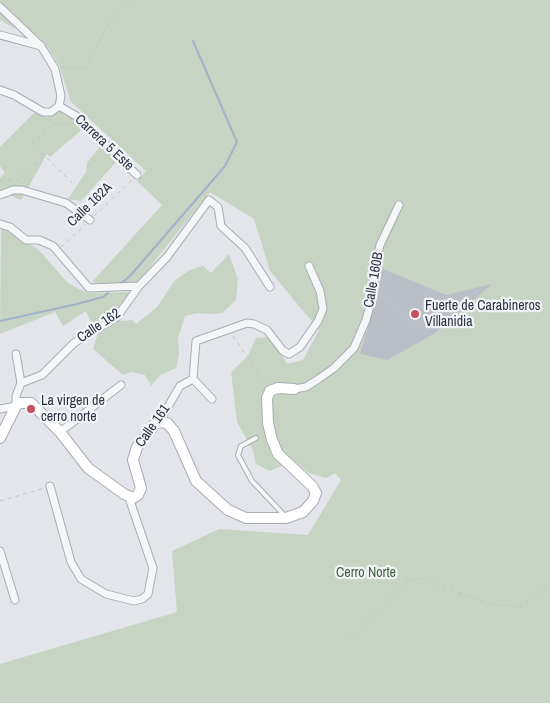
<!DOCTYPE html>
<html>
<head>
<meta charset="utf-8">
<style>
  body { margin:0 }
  canvas { display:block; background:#e3e5ea }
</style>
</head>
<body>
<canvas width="550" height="703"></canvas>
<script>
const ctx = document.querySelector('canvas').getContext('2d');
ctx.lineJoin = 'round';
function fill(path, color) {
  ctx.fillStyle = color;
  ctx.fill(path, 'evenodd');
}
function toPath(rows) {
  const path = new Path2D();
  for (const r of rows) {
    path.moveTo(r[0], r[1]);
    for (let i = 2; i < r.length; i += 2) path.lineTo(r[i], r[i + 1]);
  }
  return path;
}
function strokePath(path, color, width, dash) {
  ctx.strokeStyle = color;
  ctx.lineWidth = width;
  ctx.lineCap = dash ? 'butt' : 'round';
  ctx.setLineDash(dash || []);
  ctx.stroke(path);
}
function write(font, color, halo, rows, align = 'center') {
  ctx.font = font + ' "Archivo Narrow",sans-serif';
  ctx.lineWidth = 4.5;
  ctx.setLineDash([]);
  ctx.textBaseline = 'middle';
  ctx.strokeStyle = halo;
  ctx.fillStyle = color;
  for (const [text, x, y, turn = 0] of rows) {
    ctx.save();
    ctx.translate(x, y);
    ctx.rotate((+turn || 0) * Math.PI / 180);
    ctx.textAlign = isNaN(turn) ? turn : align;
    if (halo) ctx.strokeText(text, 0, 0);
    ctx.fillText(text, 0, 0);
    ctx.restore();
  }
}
fill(toPath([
  [0,0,550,0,550,703,0,703,0,664,177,612,172,551,219,529,308,535,341,480,335,473,326,478,309,473,296,463,284,465,270,471,256,464,253,450,237,422,231,372,248,356,256,338,271,337,287,364,303,360,319,330,270,271,254,219,210,192,138,282,105,284,92,282,162,205,137,181,146,171,71,102,59,65,47,46,38,36,25,34,0,20],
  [60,110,85,127,50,157,47,154,21,200,0,191,0,178,5,173,0,166,0,147,34,113,47,117],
  [102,144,117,161,81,201,68,199,86,172,87,163],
  [1,227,7,228,23,242,37,248,67,282,77,288,88,293,130,292,112,314,92,325,86,311,63,326,55,312,0,334],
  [229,254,238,279,236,300,222,313,211,314,197,313,185,316,178,338,179,354,176,368,160,375,151,386,145,375,132,372,123,375,93,349,98,333,119,321,132,320,136,324,157,307,175,280,190,270,203,266,211,273]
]), '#c7d4c4');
strokePath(toPath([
  [120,284,130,276,225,166,237,142,193,41],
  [0,321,77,304,103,297,108,293]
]), '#a0b2c8', 2);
fill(toPath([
  [381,268,446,295,492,284,434,334,387,360,360,354,379,292]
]), '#babec7');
const lane = toPath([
  [256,438,241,446,238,455,252,481,285,516]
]);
const street = toPath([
  [0,7,41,46,55,69,61,96,59,106],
  [0,35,41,46],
  [0,90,14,95,43,112,51,112,59,106],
  [59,106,78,117,137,175],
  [0,195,13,190,22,190,66,203,90,220],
  [0,224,10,227,26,240,39,240,53,246,89,288,139,286],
  [16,354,21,383],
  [193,379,196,341,247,323,254,324,267,330,283,351,289,354,300,347,318,321,323,309,320,291,309,266],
  [193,379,212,399],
  [294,389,306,387,320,378,334,368,354,348,366,320,374,291,373,275,380,245,399,205],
  [0,409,16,406,16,396,21,383,42,375,74,343,117,317,139,286,167,257,209,200,218,207,221,226,245,248,270,287],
  [159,422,180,386,193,379],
  [60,432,121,385],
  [50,486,71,562,81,579,106,594,134,601,142,599,148,594,153,568,129,498],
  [0,551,15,600]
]);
const secondary = toPath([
  [0,438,16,406,20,403,31,403,60,432,88,468,124,494,133,498,138,495,141,488,133,460,137,447,155,424,159,422,167,423,174,431,196,481,228,510,246,518,286,518,303,512,313,501,316,493,312,486,278,454,272,440,268,423,267,398,270,391,278,388,294,389]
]);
strokePath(lane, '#a8acb4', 6);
strokePath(street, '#a8acb4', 9);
strokePath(secondary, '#a8acb4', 12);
strokePath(toPath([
  [61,67,87,69,103,33,114,17,131,0],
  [49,119,53,124,32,143,72,183],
  [53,124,77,125],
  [0,180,17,180,44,156],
  [94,216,133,179],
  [61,247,86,224],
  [380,296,412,322,419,323,481,290],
  [233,336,266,384],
  [0,501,45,488],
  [350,640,406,581,422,578,488,604,520,607,550,585]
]), '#c0c3c8', 1, [4, 4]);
strokePath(lane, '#f5f6f8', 4);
strokePath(street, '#f5f6f8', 7);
strokePath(secondary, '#fff', 10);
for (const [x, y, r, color] of [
  [415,314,5,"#c84f5d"],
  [31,409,5,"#c84f5d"]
]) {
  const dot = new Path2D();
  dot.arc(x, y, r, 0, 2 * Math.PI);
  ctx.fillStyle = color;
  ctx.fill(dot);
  strokePath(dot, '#f2f4f7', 2);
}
write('14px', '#2b3341', '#f2f4f7', [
  ["Carrera 5 Este",104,143,43],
  ["Calle 162A",90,205,-44],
  ["Calle 160B",374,280,-80],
  ["Calle 162",99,326,-34],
  ["Calle 161",153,426,-55]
]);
write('14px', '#2b3341', '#f2f4f7', [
  ["Fuerte de Carabineros",425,306],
  ["Villanidia",425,322],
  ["La virgen de",41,401],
  ["cerro norte",41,417]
], 'left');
write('14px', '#3f5c39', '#f2f4f7', [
  ["Cerro Norte",366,573]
]);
</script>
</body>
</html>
